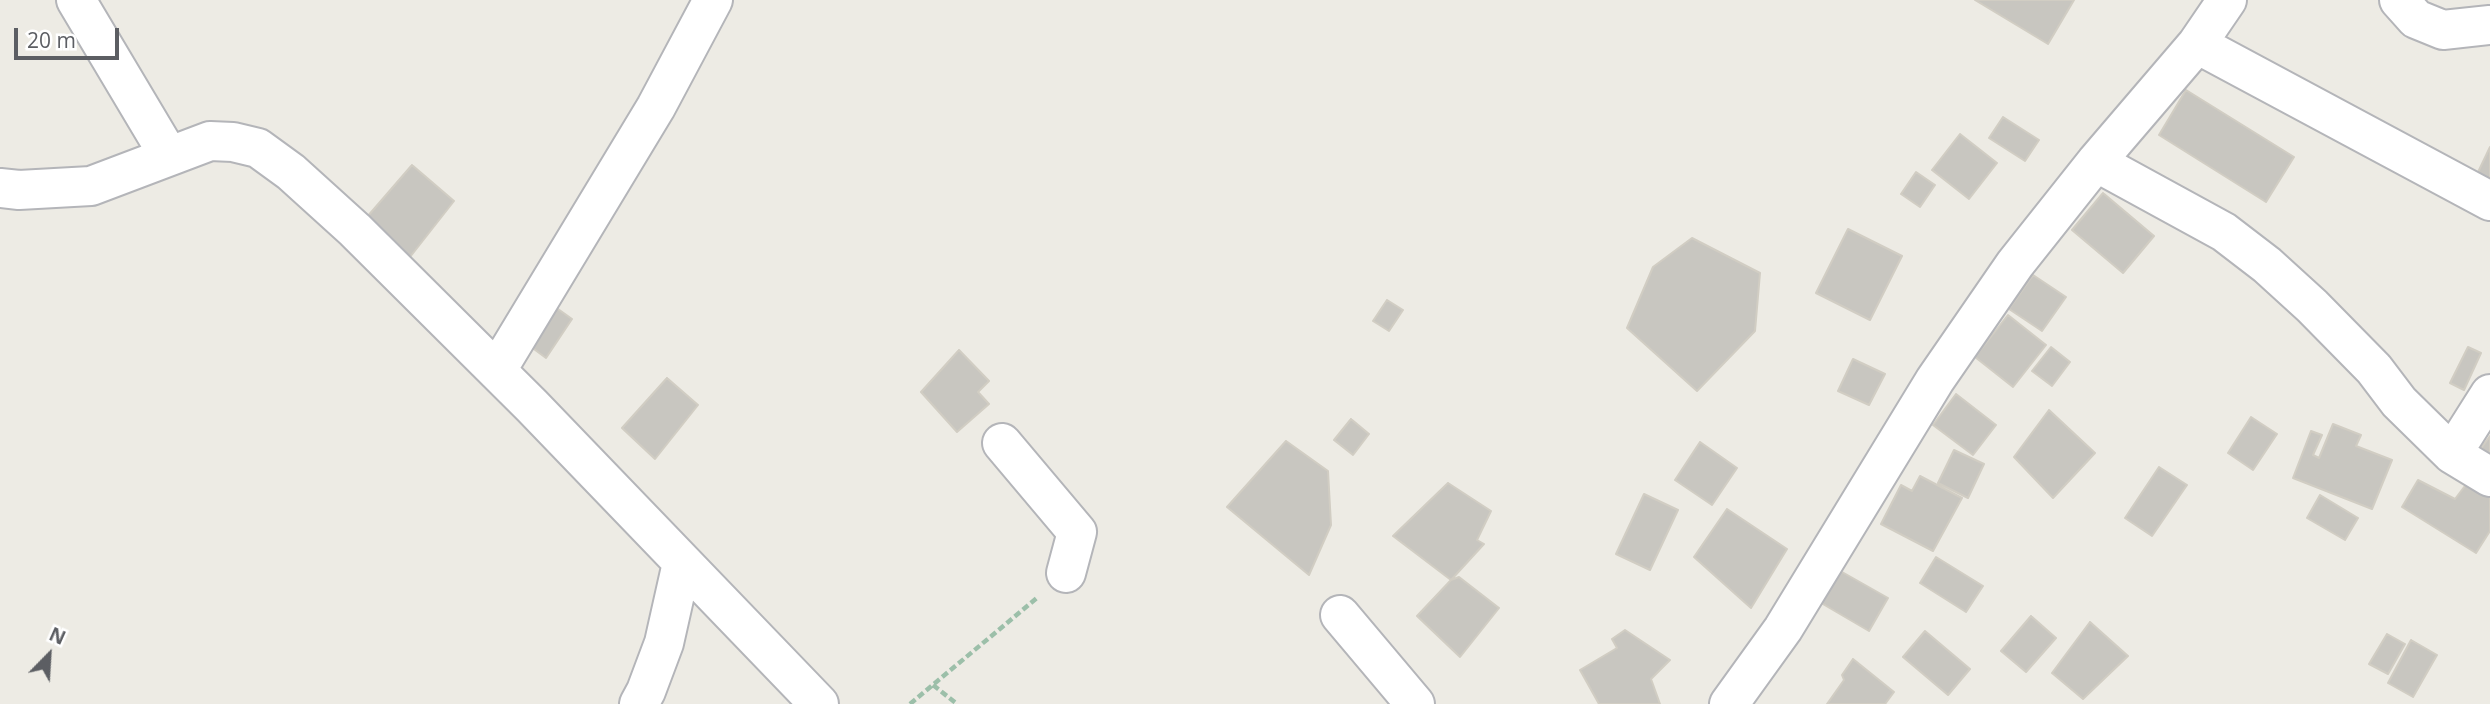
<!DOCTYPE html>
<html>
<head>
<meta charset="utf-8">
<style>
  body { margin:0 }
  #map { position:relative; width:2490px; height:704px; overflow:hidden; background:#edebe4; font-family:"Open Sans",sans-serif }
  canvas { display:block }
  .north { position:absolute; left:14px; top:620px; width:70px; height:70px; -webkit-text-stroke:5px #fff; paint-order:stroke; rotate:24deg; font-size:19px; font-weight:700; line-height:28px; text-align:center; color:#5c5e63 }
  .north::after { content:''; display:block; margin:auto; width:24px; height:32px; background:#5c5e63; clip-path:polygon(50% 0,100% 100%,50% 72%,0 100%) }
  .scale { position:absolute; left:14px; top:28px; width:105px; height:32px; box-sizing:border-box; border:4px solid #5c5e63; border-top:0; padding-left:9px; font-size:21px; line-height:24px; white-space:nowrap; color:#5c5e63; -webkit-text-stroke:5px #fff; paint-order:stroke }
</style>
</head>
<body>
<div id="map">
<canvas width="2490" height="704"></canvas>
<div class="north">N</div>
<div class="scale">20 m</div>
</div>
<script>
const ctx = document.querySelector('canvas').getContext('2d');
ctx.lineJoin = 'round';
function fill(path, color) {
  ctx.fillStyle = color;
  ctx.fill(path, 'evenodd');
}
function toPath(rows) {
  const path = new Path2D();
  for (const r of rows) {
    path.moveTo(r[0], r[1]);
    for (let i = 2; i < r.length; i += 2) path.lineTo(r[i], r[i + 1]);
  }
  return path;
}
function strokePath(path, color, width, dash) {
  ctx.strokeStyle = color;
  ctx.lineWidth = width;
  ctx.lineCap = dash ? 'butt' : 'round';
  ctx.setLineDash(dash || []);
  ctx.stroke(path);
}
const building = toPath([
  [1975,0,2074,0,2048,44,1975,0],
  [2186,90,2294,157,2266,202,2159,135,2186,90],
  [2003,117,2039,140,2025,161,1989,138,2003,117],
  [1960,134,1997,163,1969,199,1932,170,1960,134],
  [2490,147,2490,199,2470,189,2490,147],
  [412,165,454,201,410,257,367,217,412,165],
  [1916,172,1935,185,1920,207,1901,194,1916,172],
  [2103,193,2154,236,2123,273,2072,230,2103,193],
  [1848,229,1902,256,1870,320,1816,293,1848,229],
  [1692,238,1760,273,1755,331,1697,391,1627,328,1653,267,1692,238],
  [2033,275,2066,297,2042,331,2009,309,2033,275],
  [544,299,572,319,546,358,523,341,544,299],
  [1387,300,1403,310,1389,331,1373,321,1387,300],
  [2008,315,2046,345,2013,387,1975,357,2008,315],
  [2051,347,2070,362,2052,386,2032,371,2051,347],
  [2468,347,2481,353,2464,390,2450,383,2468,347],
  [959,350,989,381,978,392,989,404,957,432,921,392,959,350],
  [1853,359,1885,374,1869,405,1838,391,1853,359],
  [667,378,698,405,655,459,622,428,667,378],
  [1956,394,1996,425,1973,455,1933,425,1956,394],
  [2049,410,2095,453,2053,498,2014,457,2049,410],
  [2251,417,2277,434,2253,470,2228,453,2251,417],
  [1351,419,1369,434,1353,455,1334,440,1351,419],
  [2333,424,2361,435,2356,446,2392,460,2372,509,2293,478,2311,431,2322,435,2313,455,2319,458,2333,424],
  [2490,436,2490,470,2473,459,2490,436],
  [1286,441,1328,471,1331,525,1309,575,1227,507,1286,441],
  [1700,442,1737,468,1712,505,1675,480,1700,442],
  [1954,450,1984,464,1968,498,1938,483,1954,450],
  [2159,467,2187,485,2152,536,2125,518,2159,467],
  [1920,476,1962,498,1933,551,1881,524,1901,485,1912,491,1920,476],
  [2471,478,2490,486,2490,531,2476,553,2402,507,2418,480,2455,499,2471,478],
  [1448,483,1491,511,1477,540,1484,544,1451,580,1393,536,1448,483],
  [1644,494,1678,510,1650,570,1616,554,1644,494],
  [2320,495,2358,518,2345,540,2307,518,2320,495],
  [1727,509,1787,549,1751,608,1694,557,1727,509],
  [1936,557,1983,586,1966,612,1920,583,1936,557],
  [1835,568,1888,598,1869,631,1816,600,1835,568],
  [1459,577,1499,608,1460,657,1417,616,1451,580,1459,577],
  [2031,616,2056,638,2026,672,2001,651,2031,616],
  [2090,622,2128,656,2083,699,2052,673,2090,622],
  [1625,630,1670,660,1651,679,1660,704,1599,704,1580,670,1617,648,1612,639,1625,630],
  [1925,631,1970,669,1948,695,1903,657,1925,631],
  [2387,634,2405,644,2388,674,2369,664,2387,634],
  [2411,640,2437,655,2413,697,2388,683,2411,640],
  [1853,659,1894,692,1885,704,1827,704,1844,680,1842,675,1853,659]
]);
fill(building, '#c8c6c0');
strokePath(building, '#d1cdc3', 2);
const minor = toPath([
  [76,0,169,156],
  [2399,0,2416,19,2443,30,2490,25],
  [2197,44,2490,201],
  [2096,162,2224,232,2267,265,2312,306,2374,369,2399,402,2452,454,2490,477],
  [0,188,19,190,91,186,210,141,233,142,258,148,291,172,355,230,532,406,819,704],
  [497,370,656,107,713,0],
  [1002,443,1077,532,1066,573],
  [2452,454,2490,394],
  [1340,615,1415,704],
  [639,704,646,691,664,643,682,563],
  [1729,704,1783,629,1935,380,2015,264,2096,162,2197,44,2227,0]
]);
strokePath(minor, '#b4b5b9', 42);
strokePath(toPath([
  [933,685,957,704],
  [910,704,1038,597]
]), '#9cbfa9', 4.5, [7, 3.5]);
strokePath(minor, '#fff', 38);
</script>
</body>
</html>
